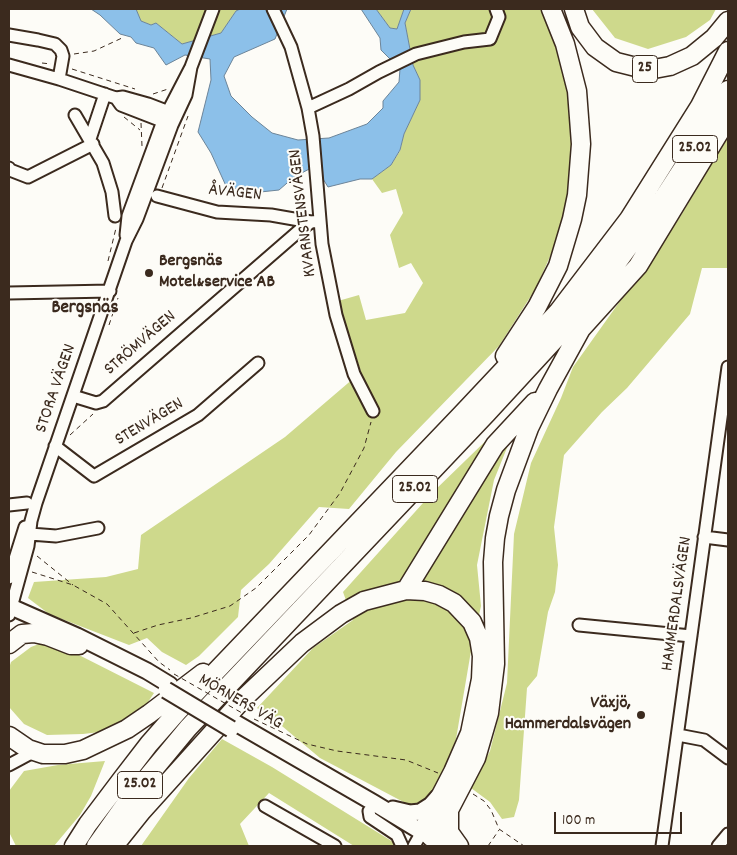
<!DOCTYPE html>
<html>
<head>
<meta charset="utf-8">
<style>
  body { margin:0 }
  #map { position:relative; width:737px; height:855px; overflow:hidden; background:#fdfcf7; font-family:Dekko,sans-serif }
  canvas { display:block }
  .frame { position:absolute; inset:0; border:10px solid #3b2a1e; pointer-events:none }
  .scale { position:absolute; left:554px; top:812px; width:128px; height:22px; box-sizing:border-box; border:2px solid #3b2a1e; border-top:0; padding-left:6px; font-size:15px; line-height:18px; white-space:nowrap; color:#3b2a1e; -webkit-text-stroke:4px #fdfcf7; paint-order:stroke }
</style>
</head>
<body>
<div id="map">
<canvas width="737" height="855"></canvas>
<div class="frame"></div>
<div class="scale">100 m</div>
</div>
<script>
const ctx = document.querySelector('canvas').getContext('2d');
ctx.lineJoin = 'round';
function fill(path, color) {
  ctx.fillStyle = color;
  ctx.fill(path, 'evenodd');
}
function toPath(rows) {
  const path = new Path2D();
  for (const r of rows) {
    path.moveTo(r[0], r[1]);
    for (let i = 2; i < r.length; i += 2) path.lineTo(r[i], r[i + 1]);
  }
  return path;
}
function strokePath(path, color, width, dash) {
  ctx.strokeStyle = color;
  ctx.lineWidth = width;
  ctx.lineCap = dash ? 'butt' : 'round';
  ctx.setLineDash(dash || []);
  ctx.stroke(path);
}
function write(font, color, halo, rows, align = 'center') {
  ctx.font = font + ' Dekko,sans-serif';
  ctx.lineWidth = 4;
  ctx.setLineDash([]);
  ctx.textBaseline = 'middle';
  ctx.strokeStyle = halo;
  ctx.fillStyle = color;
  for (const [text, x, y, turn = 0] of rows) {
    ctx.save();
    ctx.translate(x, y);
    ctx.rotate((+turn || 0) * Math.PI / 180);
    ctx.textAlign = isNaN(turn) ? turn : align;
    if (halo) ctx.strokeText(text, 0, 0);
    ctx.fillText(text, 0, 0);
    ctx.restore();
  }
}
fill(toPath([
  [136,9,240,9,236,11,221,33,182,44,156,23,151,25,141,21],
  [376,9,404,9,397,29,390,28],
  [411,9,542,9,551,27,569,88,572,170,560,234,536,288,499,346,396,452,349,509,319,507,269,564,241,590,238,617,199,656,186,665,162,652,147,638,129,645,49,614,28,598,34,582,106,577,138,569,141,535,285,437,361,372,338,301,359,295,366,320,405,313,423,283,411,263,399,268,390,235,403,213,396,189,382,193,372,179,391,165,400,151,404,134,420,100,420,80,413,65,405,23],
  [592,9,716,9,710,20,686,37,648,49,615,38],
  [728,136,728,268,702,268,690,314,627,388,602,412,564,455,554,527,558,565,555,592,548,612,537,676,527,688,519,800,514,817,502,819,490,802,471,788,490,751,507,683,514,534,531,463,561,398,573,367,680,217],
  [519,418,494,480,477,565,481,606,471,651,456,739,443,773,431,794,425,803,413,807,320,758,276,721,257,708,313,648,353,620,343,592,432,493,502,425],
  [44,642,73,652,154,693,140,714,108,731,83,734,47,735,24,724,9,707,9,668,11,662,31,647],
  [222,739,272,767,398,845,397,846,354,846,269,793,240,824,249,846,141,846,189,778],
  [105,761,91,796,80,815,54,846,16,846,9,832,9,791,24,771,58,765]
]), '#ced98c');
const water = toPath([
  [91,9,136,9,141,21,151,25,156,23,182,44,221,33,236,11,240,9,287,9,275,39,234,57,224,76,231,96,252,117,272,133,298,140,329,138,367,124,383,108,383,101,399,82,400,69,381,50,380,38,361,9,376,9,390,28,397,29,404,9,411,9,405,23,413,65,420,80,420,100,404,134,400,150,391,165,372,179,360,179,328,187,315,166,294,177,279,190,251,193,226,186,211,153,198,132,211,80,210,59,185,55,166,65,154,48,136,43,131,37,120,34,100,15,91,9]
]);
fill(water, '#8cc0e9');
strokePath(water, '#6c8498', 1);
const minor = toPath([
  [273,9,291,47,308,108,313,136,322,244,336,315,354,374,373,411],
  [9,35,38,40,55,44,61,50,63,56,59,79],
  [9,65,59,79,116,98,123,97,148,104,174,114],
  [116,98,121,105,170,124],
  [308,108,349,89,379,72,416,54,464,42,490,39,499,17,496,9],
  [75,115,103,163,112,192,115,216],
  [90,139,105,94],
  [9,168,10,170,28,177,93,144],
  [157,196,217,212,271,215,311,222],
  [126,235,128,216,163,121,191,67,213,9],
  [9,293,110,291],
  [73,396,96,403,103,401,300,230,311,222,320,221],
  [55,446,94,476,198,415,258,363],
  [9,505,27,503],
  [30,534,56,536,98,528],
  [704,537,728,540],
  [9,578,25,527],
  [9,615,28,546,31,521,36,503,126,241,137,219,172,125,186,95,191,67],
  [579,625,691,636],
  [678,735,704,740,728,758],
  [9,765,35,751],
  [265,806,335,846],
  [369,811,370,817,397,835,402,846],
  [414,846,422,832],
  [662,846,728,367],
  [718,846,728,834]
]);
const major = toPath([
  [9,606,77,636,147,671,170,685],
  [234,722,374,803,445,846],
  [393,809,410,813,420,812,431,805,438,797]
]);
const highway = toPath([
  [574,9,580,27,595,47,616,62,640,68,654,69,670,66,692,56,714,38,728,21],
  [505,356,537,307,558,266,572,219,577,195,581,144,577,91,565,44,551,9],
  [406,590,495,445,535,402],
  [9,644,22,634,34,633,48,636,71,645,79,645],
  [9,736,28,749,43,754,65,754,83,750,127,729,149,714,203,673],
  [449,810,449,832,459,846],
  [431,837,449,810,476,758,489,713,495,664,493,562,495,538,499,516,506,490,529,428,548,389,581,329,638,266,728,118],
  [74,846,88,824,122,779,149,744,178,711,462,414,558,312,629,219,700,106,728,51],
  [96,846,130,798,188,728,487,413,571,322,595,293,659,205,692,154,728,90],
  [114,846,142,811,243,699,302,643,341,614,364,601,406,590,425,591,439,595,454,603,472,622,479,638,482,656,481,679,470,733,453,772,423,830]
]);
strokePath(minor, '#3b2a1e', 15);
strokePath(major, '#3b2a1e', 19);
strokePath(highway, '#3b2a1e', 21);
strokePath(toPath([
  [74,54,94,51,122,38],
  [42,63,51,64],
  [72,69,135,89],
  [153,94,168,89],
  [124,117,140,130],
  [141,123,142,146],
  [162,188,188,116],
  [108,261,116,228],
  [109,325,118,298],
  [70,435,93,414],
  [37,556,73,585],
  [32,572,73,585,107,604,159,662,170,670],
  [134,633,158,625,191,618,230,606,256,588,309,535,340,493,364,448,371,422],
  [254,719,307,744,337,751,406,760,438,773],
  [473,794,484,801,491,810,499,829,524,846],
  [488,846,499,830]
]), '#3b2a1e', 1, [5, 4]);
strokePath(minor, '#fdfcf7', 11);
strokePath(major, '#fdfcf7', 15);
strokePath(highway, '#fdfcf7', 18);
const majorBridge = toPath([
  [166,690,231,729]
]);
strokePath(majorBridge, '#3b2a1e', 19, []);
strokePath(toPath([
  [174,674,242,713]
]), '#3b2a1e', 1, [5, 4]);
strokePath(majorBridge, '#fdfcf7', 15);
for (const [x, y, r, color] of [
  [149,273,5,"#3b2a1e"],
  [641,715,5,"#3b2a1e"]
]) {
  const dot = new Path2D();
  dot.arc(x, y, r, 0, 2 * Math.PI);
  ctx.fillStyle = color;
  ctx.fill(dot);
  strokePath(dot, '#fdfcf7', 2);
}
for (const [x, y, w] of [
  [645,69,25],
  [695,149,45],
  [415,489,45],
  [140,785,45]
]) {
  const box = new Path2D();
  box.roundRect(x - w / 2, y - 13.5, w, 27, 4);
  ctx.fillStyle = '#fdfcf7';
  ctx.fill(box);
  strokePath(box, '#3b2a1e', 1);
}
write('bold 16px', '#3b2a1e', null, [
  ["25",645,69],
  ["25.02",695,149],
  ["25.02",415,489],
  ["25.02",140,785]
]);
write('18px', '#3b2a1e', '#fdfcf7', [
  ["ÅVÄGEN",235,194,6],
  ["KVARNSTENSVÄGEN",304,213,-97],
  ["STRÖMVÄGEN",141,344,-41],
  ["STORA VÄGEN",57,389,-71],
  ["STENVÄGEN",150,423,-31],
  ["HAMMERDALSVÄGEN",678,604,-82],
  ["MÖRNERS VÄG",240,703,30]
]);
write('bold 18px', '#3b2a1e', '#fdfcf7', [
  ["Bergsnäs",159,263],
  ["Motel&service AB",159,284],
  ["Växjö,",631,705,"right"],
  ["Hammerdalsvägen",631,726,"right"]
], 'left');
write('bold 19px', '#3b2a1e', '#fdfcf7', [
  ["Bergsnäs",85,309]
]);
</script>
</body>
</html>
